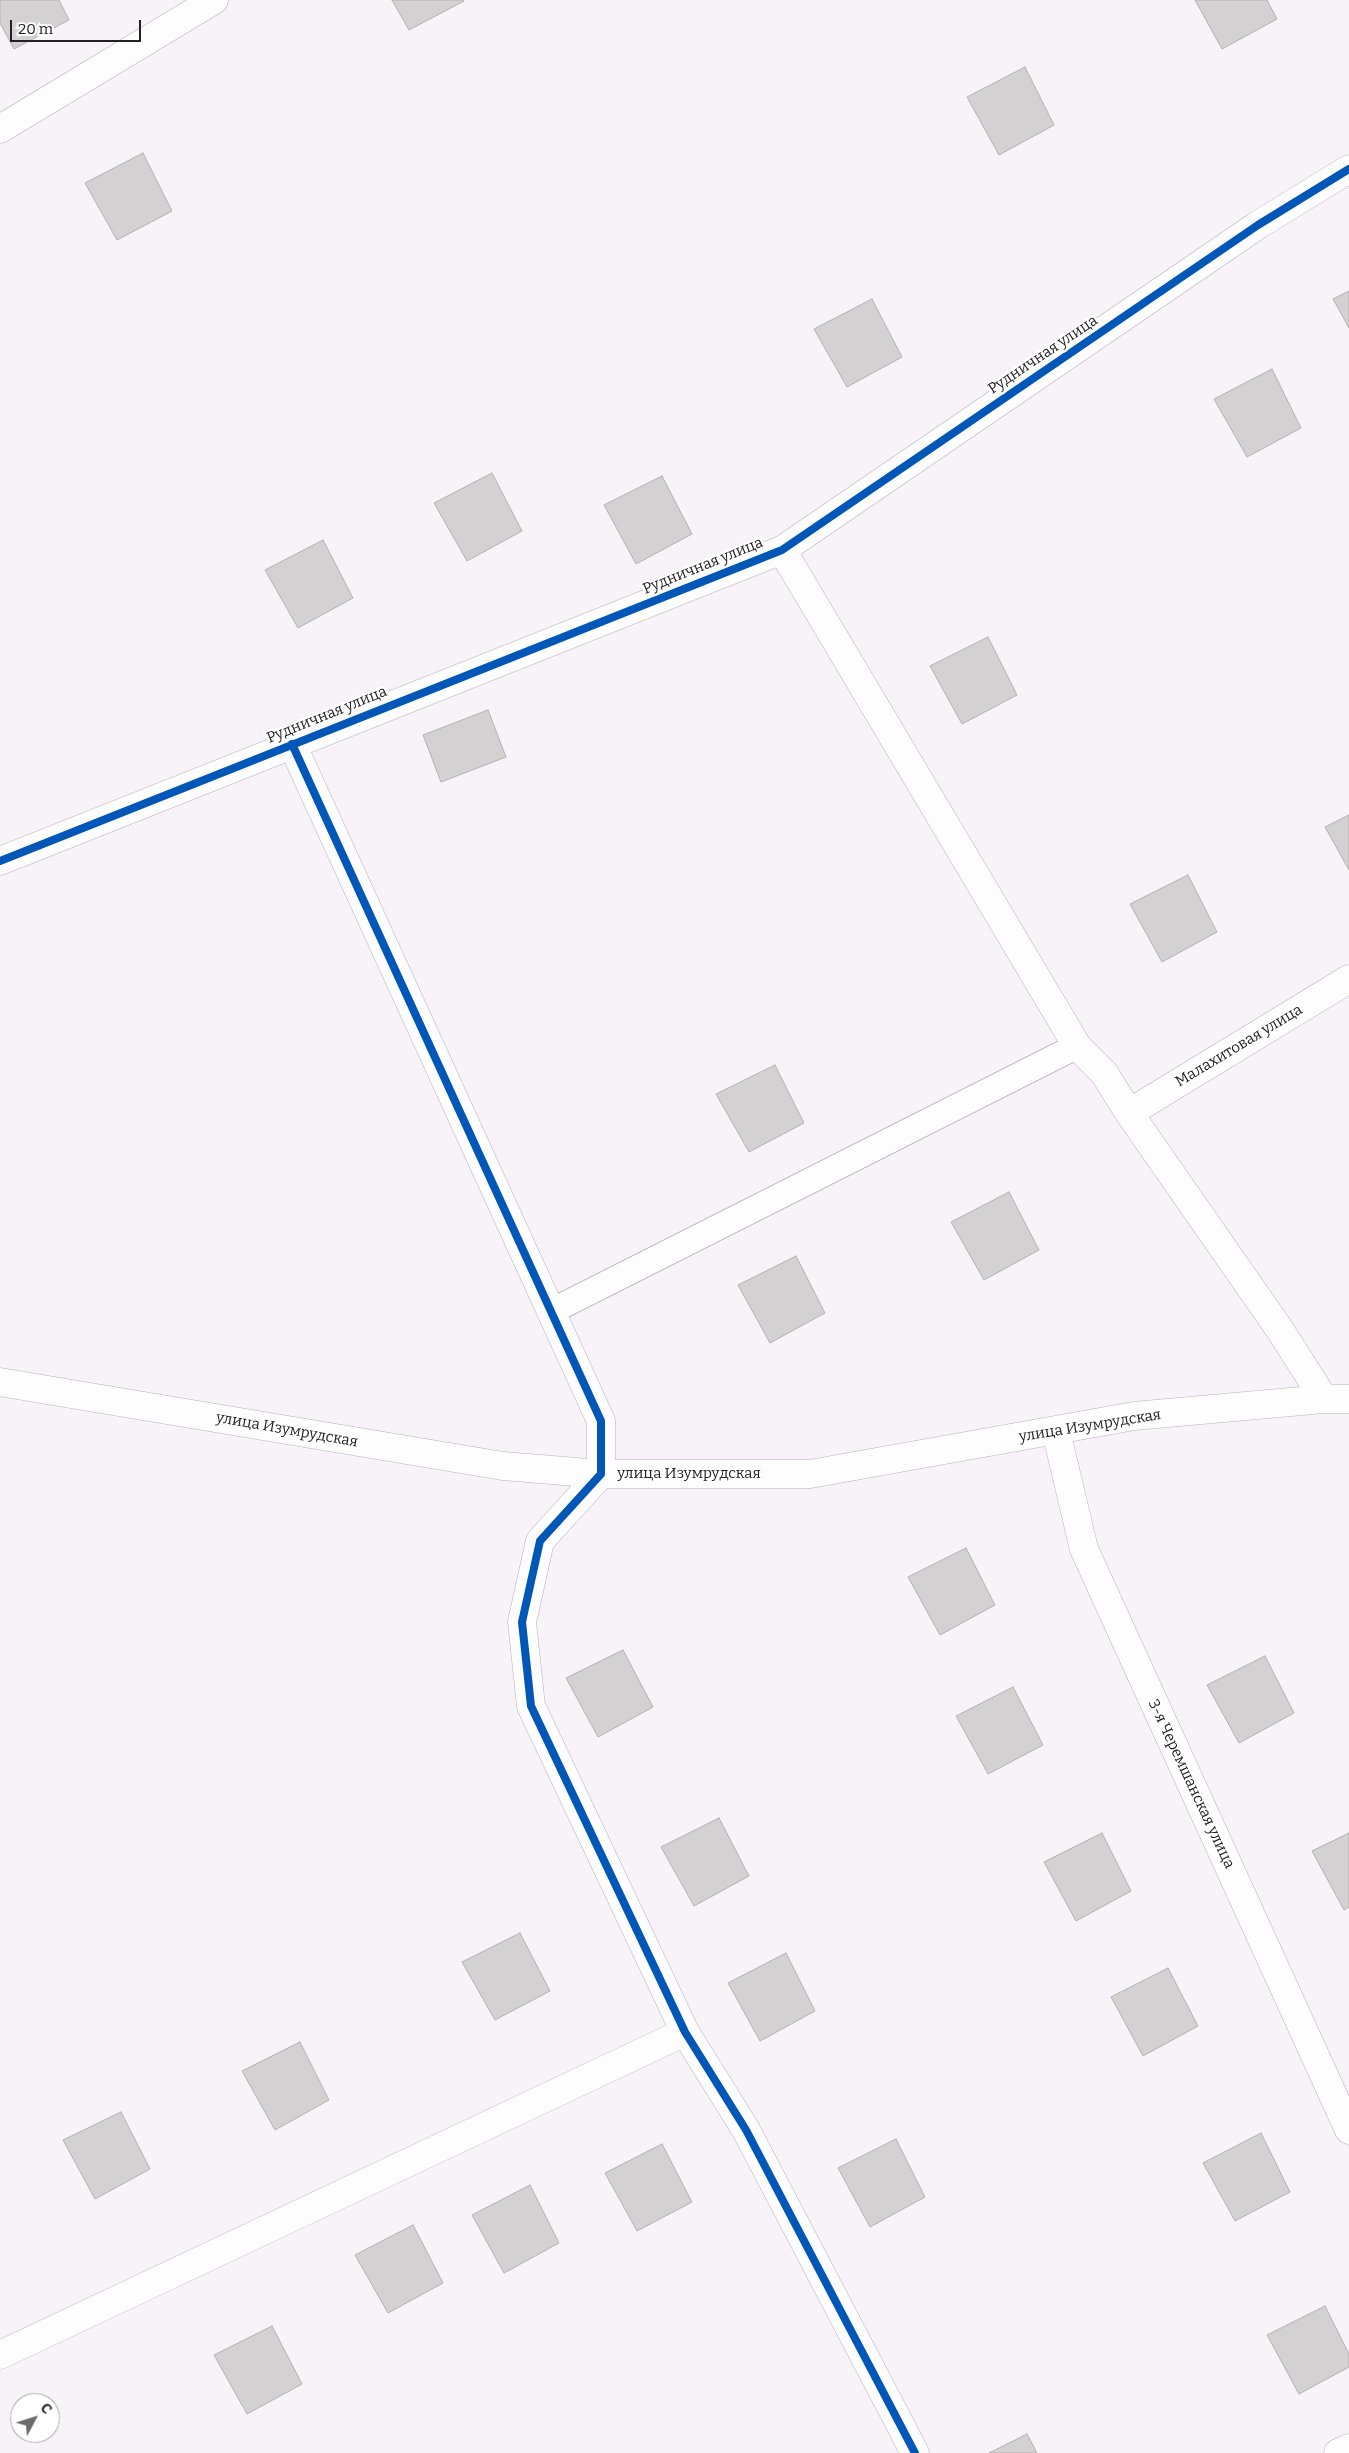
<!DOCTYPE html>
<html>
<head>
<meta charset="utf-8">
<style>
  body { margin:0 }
  #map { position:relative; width:1349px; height:2453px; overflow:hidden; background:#f7f3f8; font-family:Bitter,serif }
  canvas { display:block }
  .north { position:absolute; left:10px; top:2393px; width:50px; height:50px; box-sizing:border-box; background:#fff; border:1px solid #a7a6a7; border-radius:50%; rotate:50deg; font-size:14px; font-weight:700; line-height:20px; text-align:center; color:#232023 }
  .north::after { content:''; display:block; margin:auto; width:18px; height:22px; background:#6d6a6e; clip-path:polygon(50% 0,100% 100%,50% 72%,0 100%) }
  .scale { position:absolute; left:10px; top:20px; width:131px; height:22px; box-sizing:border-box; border:2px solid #232023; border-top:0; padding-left:6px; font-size:15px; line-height:18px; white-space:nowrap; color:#232023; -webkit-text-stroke:4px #fff; paint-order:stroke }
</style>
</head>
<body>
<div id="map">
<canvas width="1349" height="2453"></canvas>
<div class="north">С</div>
<div class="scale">20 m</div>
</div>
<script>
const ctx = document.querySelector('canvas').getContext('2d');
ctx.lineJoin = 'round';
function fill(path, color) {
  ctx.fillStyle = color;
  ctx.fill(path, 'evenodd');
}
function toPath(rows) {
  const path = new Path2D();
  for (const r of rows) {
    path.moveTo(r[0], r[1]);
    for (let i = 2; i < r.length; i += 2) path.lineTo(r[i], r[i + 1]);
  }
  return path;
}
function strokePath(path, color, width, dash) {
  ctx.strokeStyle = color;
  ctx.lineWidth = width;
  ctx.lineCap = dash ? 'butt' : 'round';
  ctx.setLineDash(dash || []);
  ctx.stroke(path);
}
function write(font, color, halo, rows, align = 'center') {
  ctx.font = font + ' Bitter,serif';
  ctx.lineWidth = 5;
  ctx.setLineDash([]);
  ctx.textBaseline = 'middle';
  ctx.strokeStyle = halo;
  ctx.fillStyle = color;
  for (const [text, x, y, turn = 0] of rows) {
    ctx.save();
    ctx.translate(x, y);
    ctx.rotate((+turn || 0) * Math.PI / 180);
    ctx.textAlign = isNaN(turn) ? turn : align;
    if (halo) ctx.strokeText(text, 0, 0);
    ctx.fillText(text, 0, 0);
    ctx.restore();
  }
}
const building = toPath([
  [0,0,59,0,69,20,14,49,0,23,0,0],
  [392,0,463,0,464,1,409,30,392,0],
  [1195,0,1267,0,1277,19,1222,49,1195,0],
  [1025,67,1054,125,999,155,967,97,1025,67],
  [143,153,172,211,117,240,85,183,143,153],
  [1349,291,1349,328,1333,299,1349,291],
  [872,299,902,357,847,387,814,329,872,299],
  [1272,369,1301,428,1247,457,1214,399,1272,369],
  [492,473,522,531,467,561,434,503,492,473],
  [662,476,692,534,636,564,604,505,662,476],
  [323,540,353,598,298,628,265,570,323,540],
  [988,637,1017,695,962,724,930,666,988,637],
  [488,710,506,757,441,782,423,735,488,710],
  [1349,815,1349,870,1325,827,1349,815],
  [1188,875,1217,932,1162,962,1130,904,1188,875],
  [775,1065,804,1123,749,1152,716,1094,775,1065],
  [1009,1192,1039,1250,984,1280,951,1222,1009,1192],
  [796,1256,825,1313,770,1343,738,1285,796,1256],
  [966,1548,995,1605,940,1635,908,1577,966,1548],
  [623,1650,653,1707,598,1737,566,1678,623,1650],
  [1265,1656,1294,1713,1239,1743,1207,1685,1265,1656],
  [1013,1687,1043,1745,988,1774,956,1716,1013,1687],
  [719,1818,749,1876,694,1906,661,1847,719,1818],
  [1102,1833,1131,1891,1076,1921,1044,1862,1102,1833],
  [1349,1833,1349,1907,1344,1910,1312,1851,1349,1833],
  [520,1933,550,1991,495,2020,462,1962,520,1933],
  [786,1953,815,2011,760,2041,728,1983,786,1953],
  [1168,1968,1198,2026,1143,2056,1111,1997,1168,1968],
  [300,2042,329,2100,275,2130,242,2071,300,2042],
  [121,2112,150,2169,95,2199,63,2140,121,2112],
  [1261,2133,1290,2192,1235,2221,1203,2163,1261,2133],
  [896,2139,925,2197,870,2227,838,2168,896,2139],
  [662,2144,692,2202,637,2231,605,2173,662,2144],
  [530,2185,559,2243,504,2273,472,2215,530,2185],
  [413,2225,443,2283,388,2313,355,2255,413,2225],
  [1325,2306,1349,2354,1349,2367,1299,2394,1267,2335,1325,2306],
  [272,2326,302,2384,247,2414,214,2355,272,2326],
  [1027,2434,1037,2453,989,2453,1027,2434]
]);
fill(building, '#d4d1d2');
strokePath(building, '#b3b0b1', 1);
const service = toPath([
  [552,1311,1077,1046]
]);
const minor = toPath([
  [0,129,214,0],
  [782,550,1077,1046,1104,1073,1129,1113,1280,1330,1324,1399],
  [292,744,601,1421,601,1474,540,1541,522,1622,531,1706,685,2032,746,2130,915,2453],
  [0,861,782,550,1258,225,1349,169],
  [1129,1113,1349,979],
  [0,1382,503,1466,601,1474,810,1474,1134,1416,1324,1399,1349,1399],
  [1056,1431,1084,1549,1349,2130],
  [0,2355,685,2032],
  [1338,2453,1349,2448]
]);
strokePath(service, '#b5b2b6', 27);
strokePath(minor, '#b5b2b6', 29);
strokePath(service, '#fefdfe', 25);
strokePath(minor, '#fefdfe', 28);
strokePath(toPath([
  [292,744,601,1421,601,1474,540,1541,522,1622,531,1706,685,2032,746,2130,915,2453],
  [0,861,782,550,1258,225,1349,169]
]), '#0057b8', 8);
write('15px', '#232023', '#fff', [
  ["Рудничная улица",1043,355,-34],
  ["Рудничная улица",703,566,-22],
  ["Рудничная улица",327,715,-22],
  ["Малахитовая улица",1239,1046,-31],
  ["улица Изумрудская",1090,1426,-9],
  ["улица Изумрудская",287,1430,10],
  ["улица Изумрудская",689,1474],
  ["3-я Черемшанская улица",1191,1784,65]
]);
</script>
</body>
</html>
